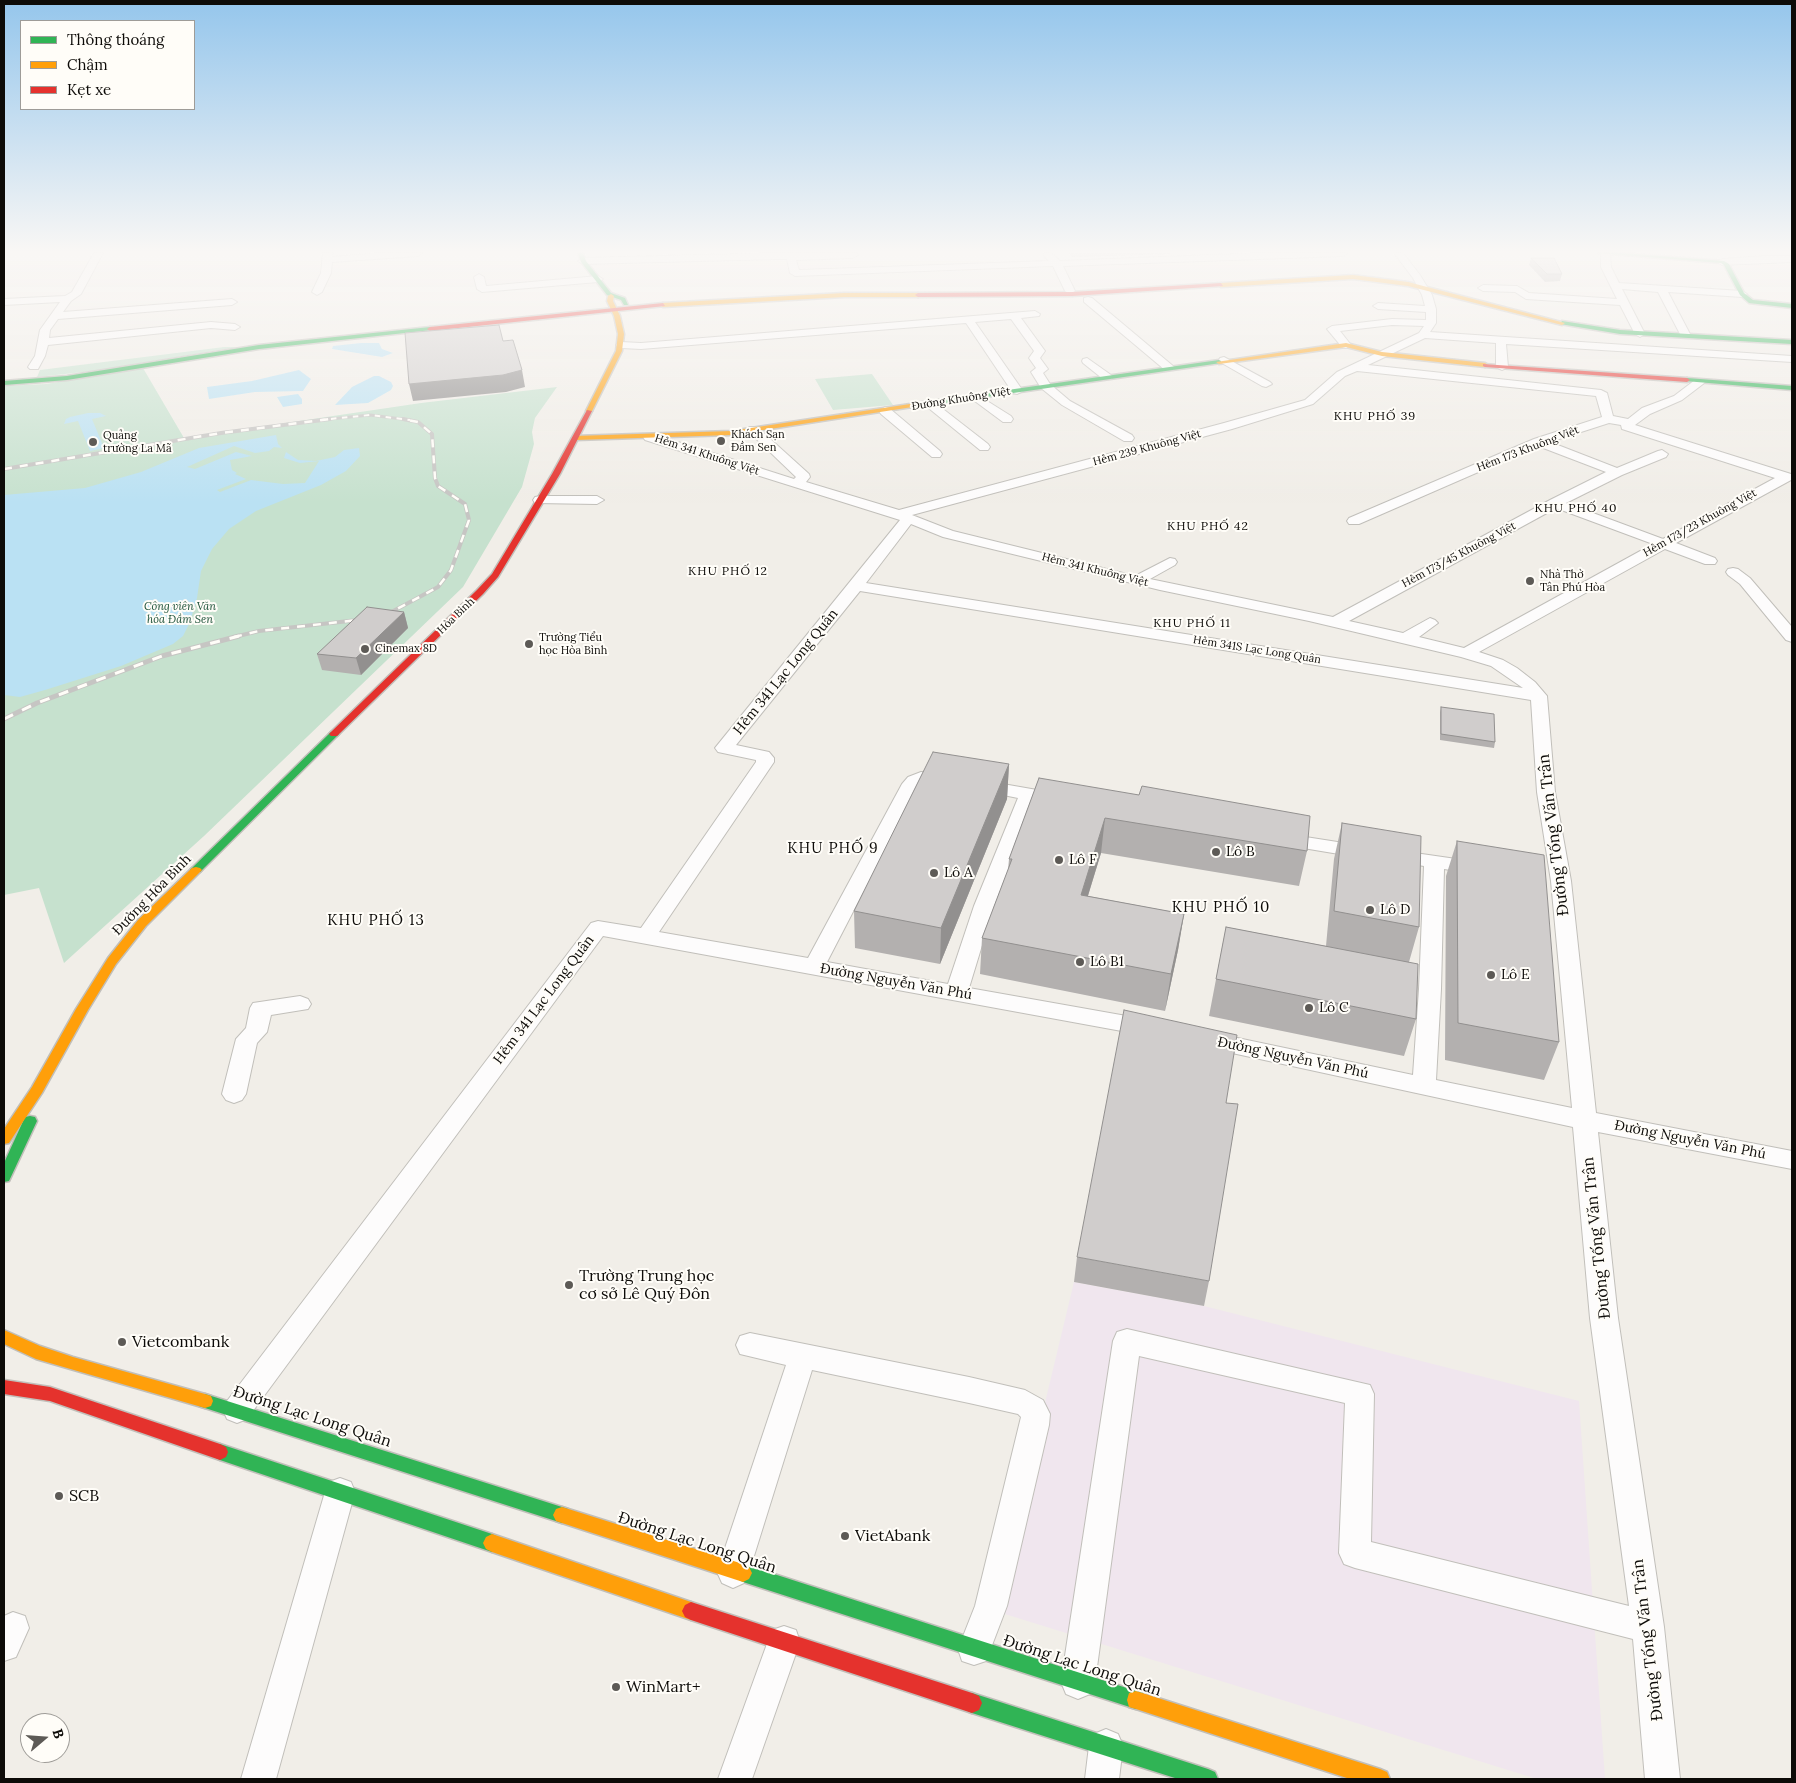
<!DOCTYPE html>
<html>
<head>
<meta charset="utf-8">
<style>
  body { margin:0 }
  #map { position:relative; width:1796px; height:1783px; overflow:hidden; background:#f1eee8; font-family:Lora,serif }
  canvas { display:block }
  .frame { position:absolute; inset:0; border:5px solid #0d0b08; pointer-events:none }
  .legend { position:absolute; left:20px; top:20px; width:175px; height:90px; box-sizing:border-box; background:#fffdf8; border:1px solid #9e9c98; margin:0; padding:6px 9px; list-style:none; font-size:15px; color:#0d0b08 }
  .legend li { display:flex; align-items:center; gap:10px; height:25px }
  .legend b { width:25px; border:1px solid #9e9c98 }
  .north { position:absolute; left:20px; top:1713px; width:50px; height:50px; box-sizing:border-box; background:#fffdf8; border:1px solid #9e9c98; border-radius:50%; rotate:72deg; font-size:14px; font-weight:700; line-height:20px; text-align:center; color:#0d0b08 }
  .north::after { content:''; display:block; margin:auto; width:18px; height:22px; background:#5d5a56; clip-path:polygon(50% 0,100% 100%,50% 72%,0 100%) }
</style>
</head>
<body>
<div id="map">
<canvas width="1796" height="1783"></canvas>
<div class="frame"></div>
<ul class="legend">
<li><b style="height:6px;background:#30b455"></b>Thông thoáng</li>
<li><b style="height:6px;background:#ff9f0a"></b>Chậm</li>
<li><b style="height:6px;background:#e5322d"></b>Kẹt xe</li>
</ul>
<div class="north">B</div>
</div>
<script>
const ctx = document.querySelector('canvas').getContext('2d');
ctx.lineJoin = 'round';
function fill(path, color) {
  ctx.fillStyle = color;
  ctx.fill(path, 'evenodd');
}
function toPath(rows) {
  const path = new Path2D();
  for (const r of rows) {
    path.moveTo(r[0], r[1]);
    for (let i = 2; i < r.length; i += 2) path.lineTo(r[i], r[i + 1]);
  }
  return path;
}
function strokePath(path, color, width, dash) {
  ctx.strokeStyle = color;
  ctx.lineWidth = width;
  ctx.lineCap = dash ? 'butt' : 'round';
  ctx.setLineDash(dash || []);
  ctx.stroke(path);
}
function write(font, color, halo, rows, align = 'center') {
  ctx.font = font + ' Lora,serif';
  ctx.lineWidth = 4;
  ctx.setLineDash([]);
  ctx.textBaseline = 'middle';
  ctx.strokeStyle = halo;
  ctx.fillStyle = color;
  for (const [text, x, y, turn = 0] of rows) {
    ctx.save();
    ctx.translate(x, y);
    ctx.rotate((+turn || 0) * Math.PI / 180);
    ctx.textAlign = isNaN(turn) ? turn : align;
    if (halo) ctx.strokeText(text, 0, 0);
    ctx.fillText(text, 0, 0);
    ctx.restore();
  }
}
fill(toPath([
  [1074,1282,1204,1306,1579,1401,1605,1779,1537,1779,995,1611]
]), '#f0e6ee');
fill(toPath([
  [224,347,238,347,93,371,37,377,40,370],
  [143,368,184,438,421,403,557,387,535,418,532,432,534,444,522,487,463,587,204,836,64,963,39,888,4,895,4,386,46,384],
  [872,374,893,405,833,410,815,379]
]), '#c6e1ce');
fill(toPath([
  [361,343,379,343,382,349,393,353,382,357,332,349,333,346],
  [299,370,311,379,303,391,255,392,209,399,207,387,252,381],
  [374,376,379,376,391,382,393,386,391,390,368,403,335,405,352,387],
  [298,394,302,399,302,404,283,407,277,397],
  [88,413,100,413,106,416,92,419,104,448,90,451,78,421,64,424,66,419,70,417],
  [276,435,278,444,282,448,274,447,269,451,255,453,234,446,187,467,195,469,236,452,252,456,230,460,232,470,237,473,235,474,246,479,217,490,220,492,251,480,283,484,305,483,319,461,300,463,284,458,286,452,298,460,316,461,335,457,344,450,359,448,360,456,346,471,321,485,256,511,229,529,212,549,201,571,197,598,190,622,183,636,173,644,121,666,45,690,20,697,4,695,4,495,85,488,141,472,199,448]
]), '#bae1f3');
const street = toPath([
  [94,253,103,253,81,294,71,301,63,312,232,299,237,302,232,305,58,319,50,330,49,338,211,322,235,324,240,327,235,330,211,328,48,345,45,356,38,369,30,369,28,367,35,356,40,330,60,302,4,305,4,299,65,296,72,292,94,253],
  [323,253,333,253,332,257,380,253,422,253,418,256,332,262,331,273,322,292,317,295,312,292,321,273,323,253],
  [778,253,856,253,858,255,853,258,796,260,799,270,1049,261,1043,255,1045,253,1051,253,1060,261,1262,253,1347,253,1343,256,1063,266,1075,291,1070,294,1065,291,1053,266,795,276,790,273,787,259,778,259,583,264,578,261,583,258,778,253],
  [1394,253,1403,253,1420,275,1432,295,1436,309,1436,323,1430,332,1792,356,1792,362,1506,344,1508,367,1502,370,1496,367,1496,343,1425,338,1368,365,1601,390,1607,393,1613,416,1628,419,1642,408,1674,396,1695,380,1703,380,1705,382,1703,384,1682,400,1650,414,1635,425,1791,474,1792,477,1791,480,1676,543,1715,558,1717,561,1715,564,1705,564,1665,549,1479,652,1503,660,1517,668,1535,682,1547,696,1555,792,1571,881,1596,1113,1792,1151,1792,1169,1598,1132,1618,1318,1664,1627,1680,1779,1645,1779,1633,1639,1355,1568,1344,1564,1339,1553,1345,1403,1139,1356,1095,1682,1090,1694,1078,1699,1066,1694,1061,1682,1113,1341,1117,1332,1127,1329,1370,1385,1374,1394,1371,1542,1629,1606,1590,1318,1573,1127,1209,1048,1201,1046,1198,1040,1201,1034,1209,1032,1413,1075,1419,989,1424,866,1387,860,1384,856,1387,852,1394,850,1477,862,1484,864,1487,868,1484,872,1477,874,1444,869,1441,989,1436,1080,1572,1108,1551,881,1537,792,1531,700,860,591,736,745,769,752,774,758,774,762,659,932,808,958,902,784,908,777,921,772,947,774,953,775,956,779,953,783,947,784,924,783,916,790,827,962,948,984,974,906,1018,798,974,789,971,785,974,781,980,780,1060,794,1067,796,1069,800,1067,804,1060,806,1035,801,994,906,969,988,1149,1020,1157,1022,1160,1028,1157,1034,1149,1036,603,936,247,1419,237,1423,227,1419,223,1410,227,1401,591,923,598,921,641,928,756,762,756,760,718,752,715,748,900,520,645,440,643,437,645,434,653,434,794,479,796,477,747,430,749,427,757,427,809,474,810,477,806,482,899,510,1224,423,1305,400,1337,372,1419,333,1424,326,1392,325,1340,331,1351,345,1346,348,1342,347,1327,329,1332,326,1392,319,1426,320,1426,312,1378,309,1373,306,1378,303,1425,306,1422,295,1413,278,1394,253],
  [1357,371,1596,396,1602,417,1534,439,1349,518,1347,521,1349,524,1359,524,1538,446,1606,472,1550,500,1333,617,1150,579,1175,565,1177,562,1175,559,1170,558,1135,576,953,531,912,515,1232,429,1313,404,1345,376,1357,371],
  [1609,423,1621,425,1622,429,1775,478,1663,539,1566,503,1622,475,1666,457,1668,454,1662,450,1658,451,1617,468,1550,442,1609,423],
  [1556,508,1653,544,1464,648,1419,637,1438,623,1435,620,1430,618,1403,633,1349,621,1556,508],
  [911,524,943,537,1160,590,1309,621,1461,657,1491,666,1523,688,866,583,911,524],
  [1601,253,1610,254,1611,267,1619,283,1742,291,1747,294,1742,297,1668,292,1690,334,1685,337,1680,334,1658,292,1622,289,1645,334,1640,337,1635,334,1620,305,1526,299,1515,292,1483,291,1478,288,1483,285,1517,286,1529,293,1617,299,1601,267,1601,253],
  [1764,256,1792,256,1792,262,1722,265,1717,262,1722,259,1764,256],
  [479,274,484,277,486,286,598,276,603,279,598,282,482,292,477,289,474,277,479,274],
  [1088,297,1092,298,1173,366,1175,368,1173,370,1165,370,1084,302,1084,298,1088,297],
  [1035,311,1040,314,1039,316,1021,318,1045,351,1040,358,1048,369,1043,373,1050,384,1070,401,1132,435,1134,438,1132,441,1124,441,1062,405,1041,388,1031,372,1036,368,1029,358,1034,351,1011,319,975,322,1023,391,1017,394,1013,393,966,323,641,349,621,348,616,345,621,342,641,343,1035,311],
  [1224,357,1270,382,1272,384,1266,387,1262,386,1220,362,1219,360,1220,358,1224,357],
  [1087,358,1111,375,1113,377,1111,379,1103,379,1083,363,1082,361,1083,359,1087,358],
  [976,394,1011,416,1013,419,1011,422,1003,422,972,399,970,397,976,394],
  [930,400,934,402,988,444,990,447,988,450,980,450,926,406,924,404,926,402,930,400],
  [885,407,889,408,940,451,942,454,940,457,932,457,881,414,879,411,885,407],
  [540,496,597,496,604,500,597,504,535,503,533,500,535,497,540,496],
  [1733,568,1738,569,1750,578,1792,627,1792,642,1786,640,1740,584,1728,575,1726,572,1728,569,1733,568],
  [1280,833,1363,846,1370,848,1373,852,1370,856,1363,858,1273,843,1270,839,1273,835,1280,833],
  [300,996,308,999,311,1004,308,1009,271,1015,267,1032,257,1043,246,1094,242,1100,234,1103,226,1100,222,1094,236,1039,246,1028,250,1008,253,1003,300,996],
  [750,1333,969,1377,1025,1390,1043,1400,1050,1414,1049,1425,1007,1606,986,1661,974,1665,962,1661,958,1649,975,1606,1021,1417,1018,1414,969,1403,812,1370,749,1572,744,1583,733,1588,722,1583,717,1572,786,1365,740,1354,736,1345,740,1336,750,1333],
  [340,1478,351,1482,355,1492,276,1779,241,1779,325,1492,329,1482,340,1478],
  [13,1612,25,1616,29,1628,16,1657,4,1661,4,1616,13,1612],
  [784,1626,796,1630,800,1642,752,1779,718,1779,772,1630,784,1626],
  [1106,1729,1118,1734,1123,1746,1119,1779,1085,1779,1089,1746,1094,1734,1106,1729]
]);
const fast = toPath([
  [578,253,583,253,586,261,611,293,625,298,628,305,624,305,621,300,607,295,581,262,578,253],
  [1598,253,1623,253,1724,261,1729,264,1744,293,1753,300,1792,304,1792,308,1749,303,1740,295,1724,265,1721,263,1598,253],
  [1562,321,1620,330,1792,340,1792,344,1620,334,1560,324,1562,321],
  [430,327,432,328,432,330,259,349,67,380,4,385,4,381,67,376,259,345,430,327],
  [1219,360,1221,361,1221,363,930,405,927,403,930,401,1219,360],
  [1687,378,1792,386,1792,390,1685,381,1685,379,1687,378],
  [334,731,337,732,339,734,337,736,200,872,192,872,190,870,192,868,331,732,334,731],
  [30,1116,35,1117,37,1121,9,1181,4,1182,4,1163,25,1117,30,1116],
  [205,1394,562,1507,568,1509,571,1515,568,1521,562,1523,205,1408,199,1406,197,1401,199,1396,205,1394],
  [220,1444,492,1534,498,1537,501,1543,498,1549,492,1552,220,1460,214,1457,212,1452,214,1447,220,1444],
  [743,1564,1136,1691,1143,1693,1145,1700,1143,1707,1136,1709,743,1582,737,1579,734,1573,737,1567,743,1564],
  [972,1693,1208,1769,1215,1772,1218,1779,1178,1779,972,1713,965,1710,962,1703,965,1696,972,1693]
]);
const slow = toPath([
  [1353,275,1408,282,1565,323,1562,325,1408,286,1353,279,1221,287,1218,285,1221,283,1353,275],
  [844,293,918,293,921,295,918,297,844,297,663,307,660,305,663,303,844,293],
  [611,294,614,296,613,301,620,316,624,334,622,351,592,411,589,413,586,411,616,351,618,334,614,316,607,301,608,296,611,294],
  [1346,343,1382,352,1485,363,1488,365,1485,367,1382,356,1346,347,1219,364,1216,362,1346,343],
  [930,401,932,402,932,404,731,435,575,440,572,438,575,436,731,431,930,401],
  [196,867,200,868,202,870,146,926,116,964,88,1010,42,1093,9,1143,4,1144,4,1129,32,1087,76,1009,108,958,138,920,192,868,196,867],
  [4,1330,40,1346,73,1357,205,1394,211,1396,213,1401,211,1406,205,1408,36,1359,4,1344,4,1330],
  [562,1507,743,1564,749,1567,752,1573,749,1579,743,1582,562,1523,556,1521,553,1515,556,1509,562,1507],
  [492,1534,691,1602,697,1605,700,1611,697,1617,691,1620,492,1552,486,1549,483,1543,486,1537,492,1534],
  [1136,1691,1380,1769,1387,1772,1390,1779,1350,1779,1136,1709,1129,1707,1127,1700,1129,1693,1136,1691]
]);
const jam = toPath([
  [1221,283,1223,286,1072,296,918,297,915,295,918,293,1072,292,1221,283],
  [663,303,665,306,430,331,427,329,430,327,663,303],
  [1483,364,1687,378,1690,380,1687,382,1485,367,1483,366,1483,364],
  [587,410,592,411,560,474,498,577,483,594,337,736,331,736,329,734,331,732,477,590,492,574,552,474,587,410],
  [4,1380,50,1387,220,1444,226,1447,228,1452,226,1457,220,1460,50,1401,4,1394,4,1380],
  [691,1602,972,1693,979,1696,982,1703,979,1710,972,1713,691,1620,685,1617,682,1611,685,1605,691,1602]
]);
strokePath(street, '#c1bfba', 2);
strokePath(fast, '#c1bfba', 3);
strokePath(slow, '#c1bfba', 3);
strokePath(jam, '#c1bfba', 3);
fill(street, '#fdfcfc');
fill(fast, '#30b455');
fill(slow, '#ff9f0a');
fill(jam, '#e5322d');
const railFar2 = toPath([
  [320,420,370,415,410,420]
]);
const railFar1 = toPath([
  [4,469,221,433,330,419],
  [384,616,438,587,451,570,469,520,465,504,438,486,435,478,432,434,418,422,403,419],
  [234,637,259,631,367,619]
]);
const rail = toPath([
  [4,719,37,703,162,656,239,636]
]);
strokePath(railFar2, '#c6c5c3', 3);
strokePath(railFar1, '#c6c5c3', 4);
strokePath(rail, '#c6c5c3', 5);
strokePath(railFar2, '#fffdf8', 2, [5.5]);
strokePath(railFar1, '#fffdf8', 2.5, [8]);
strokePath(rail, '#fffdf8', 3, [10]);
fill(toPath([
  [1068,253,1170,253,1170,254,1072,257],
  [1531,258,1562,274,1560,281,1545,282,1529,265],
  [404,612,408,628,361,675,322,670,317,654],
  [1441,707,1495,742,1494,748,1440,740,1440,712],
  [1009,764,1007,799,940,964,855,948,854,911],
  [1039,778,1307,851,1299,886,1101,853,1088,896,1184,914,1178,950,1165,1011,980,974,982,938,1008,870,1009,859],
  [1342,823,1419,927,1409,962,1416,1019,1404,1056,1209,1016,1226,927,1326,946,1334,859],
  [1457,841,1559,1042,1544,1080,1445,1060,1446,876],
  [1077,1257,1209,1281,1204,1306,1074,1282]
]), '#b3b0af');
fill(toPath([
  [522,370,525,387,506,392,413,401,409,384],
  [404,612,408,628,361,675,356,658],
  [1009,764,1007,799,940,964,941,928],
  [1105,818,1101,853,1077,931,1081,895],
  [1184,914,1178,950,1165,1011,1171,974]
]), '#92908f');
const building = toPath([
  [1531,258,1554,258,1562,274,1547,274,1531,258],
  [499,325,503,341,513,340,522,370,503,375,409,384,405,333,499,325],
  [367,607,404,612,356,658,317,654,367,607],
  [1441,707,1494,714,1495,742,1441,734,1441,707],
  [933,752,1009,764,941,928,854,911,933,752],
  [1039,778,1139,795,1142,786,1310,816,1307,851,1105,818,1081,895,1184,914,1171,974,982,938,1012,859,1009,859,1039,778],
  [1342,823,1421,836,1419,927,1334,911,1342,823],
  [1457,841,1544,855,1559,1042,1458,1023,1457,841],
  [1226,927,1418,964,1416,1019,1216,979,1226,927],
  [1124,1010,1237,1035,1226,1103,1238,1104,1209,1281,1077,1257,1124,1010]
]);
fill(building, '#d0cdcc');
strokePath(building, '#92908f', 1);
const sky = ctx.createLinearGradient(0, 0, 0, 503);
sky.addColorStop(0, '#95c6ec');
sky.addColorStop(0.5, '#f9f7f5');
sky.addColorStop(1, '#f9f7f500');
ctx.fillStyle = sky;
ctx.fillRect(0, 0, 1796, 503);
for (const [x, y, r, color] of [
  [721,441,5,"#5d5a56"],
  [93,442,5,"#5d5a56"],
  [1530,581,5,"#5d5a56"],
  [529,644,5,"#5d5a56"],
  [365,649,5,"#5d5a56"],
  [1216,852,5,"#5d5a56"],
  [1059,860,5,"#5d5a56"],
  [934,873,5,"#5d5a56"],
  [1370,910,5,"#5d5a56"],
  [1080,962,5,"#5d5a56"],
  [1491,975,5,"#5d5a56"],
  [1309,1008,5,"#5d5a56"],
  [569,1285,5,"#5d5a56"],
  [122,1342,5,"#5d5a56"],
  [59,1496,5,"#5d5a56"],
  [845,1536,5,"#5d5a56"],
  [616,1687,5,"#5d5a56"]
]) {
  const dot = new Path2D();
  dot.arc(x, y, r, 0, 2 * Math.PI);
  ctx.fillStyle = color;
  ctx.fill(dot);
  strokePath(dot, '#fffdf8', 2);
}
write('11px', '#0d0b08', '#fffdf8', [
  ["Đường Khuông Việt",961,399,-9],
  ["Hẻm 239 Khuông Việt",1147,448,-15],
  ["Hẻm 173 Khuông Việt",1528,449,-21],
  ["Hẻm 341 Khuông Việt",707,455,18],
  ["Hẻm 173/23 Khuông Việt",1700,523,-29],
  ["Hẻm 173/45 Khuông Việt",1459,555,-28],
  ["Hẻm 341 Khuông Việt",1095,570,14],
  ["Hòa Bình",456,616,-44],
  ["Hẻm 341S Lạc Long Quân",1257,650,9]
]);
write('11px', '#0d0b08', '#fffdf8', [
  ["Khách Sạn",731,435],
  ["Đầm Sen",731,448],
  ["Quảng",103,436],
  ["trường La Mã",103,449],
  ["Nhà Thờ",1540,575],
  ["Tân Phú Hòa",1540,588],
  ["Trường Tiểu",539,638],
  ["học Hòa Bình",539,651],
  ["Cinemax 8D",375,649]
], 'left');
write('italic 11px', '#1d5138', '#fffdf8', [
  ["Công viên Văn",180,607],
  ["hóa Đầm Sen",180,620]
]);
ctx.letterSpacing = '1px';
write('12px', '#0d0b08', '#fffdf8', [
  ["KHU PHỐ 39",1375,417],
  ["KHU PHỐ 40",1576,509],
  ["KHU PHỐ 42",1208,527],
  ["KHU PHỐ 12",728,572],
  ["KHU PHỐ 11",1192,624]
]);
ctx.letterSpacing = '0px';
write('14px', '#0d0b08', '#fffdf8', [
  ["Hẻm 341 Lạc Long Quân",786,672,-51],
  ["Đường Hòa Bình",152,895,-46],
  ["Đường Nguyễn Văn Phú",896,982,10],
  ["Hẻm 341 Lạc Long Quân",544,1000,-53],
  ["Đường Nguyễn Văn Phú",1293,1058,12],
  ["Đường Nguyễn Văn Phú",1690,1140,11]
]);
write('14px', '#0d0b08', '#fffdf8', [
  ["Lô B",1226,852],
  ["Lô F",1069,860],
  ["Lô A",944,873],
  ["Lô D",1380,910],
  ["Lô B1",1090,962],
  ["Lô E",1501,975],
  ["Lô C",1319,1008]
], 'left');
ctx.letterSpacing = '1px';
write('15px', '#0d0b08', '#fffdf8', [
  ["KHU PHỐ 9",833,849],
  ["KHU PHỐ 10",1221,908],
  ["KHU PHỐ 13",376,921]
]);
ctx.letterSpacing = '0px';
write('16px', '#0d0b08', '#fffdf8', [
  ["Đường Tống Văn Trân",1554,835,-97],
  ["Đường Tống Văn Trân",1597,1238,-96],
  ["Đường Lạc Long Quân",312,1417,18],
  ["Đường Lạc Long Quân",697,1543,18],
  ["Đường Tống Văn Trân",1648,1640,-97],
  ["Đường Lạc Long Quân",1082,1666,18]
]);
write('16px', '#0d0b08', '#fffdf8', [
  ["Trường Trung học",579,1276],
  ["cơ sở Lê Quý Đôn",579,1294],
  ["Vietcombank",132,1342],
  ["SCB",69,1496],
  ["VietAbank",855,1536],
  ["WinMart+",626,1687]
], 'left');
</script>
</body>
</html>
